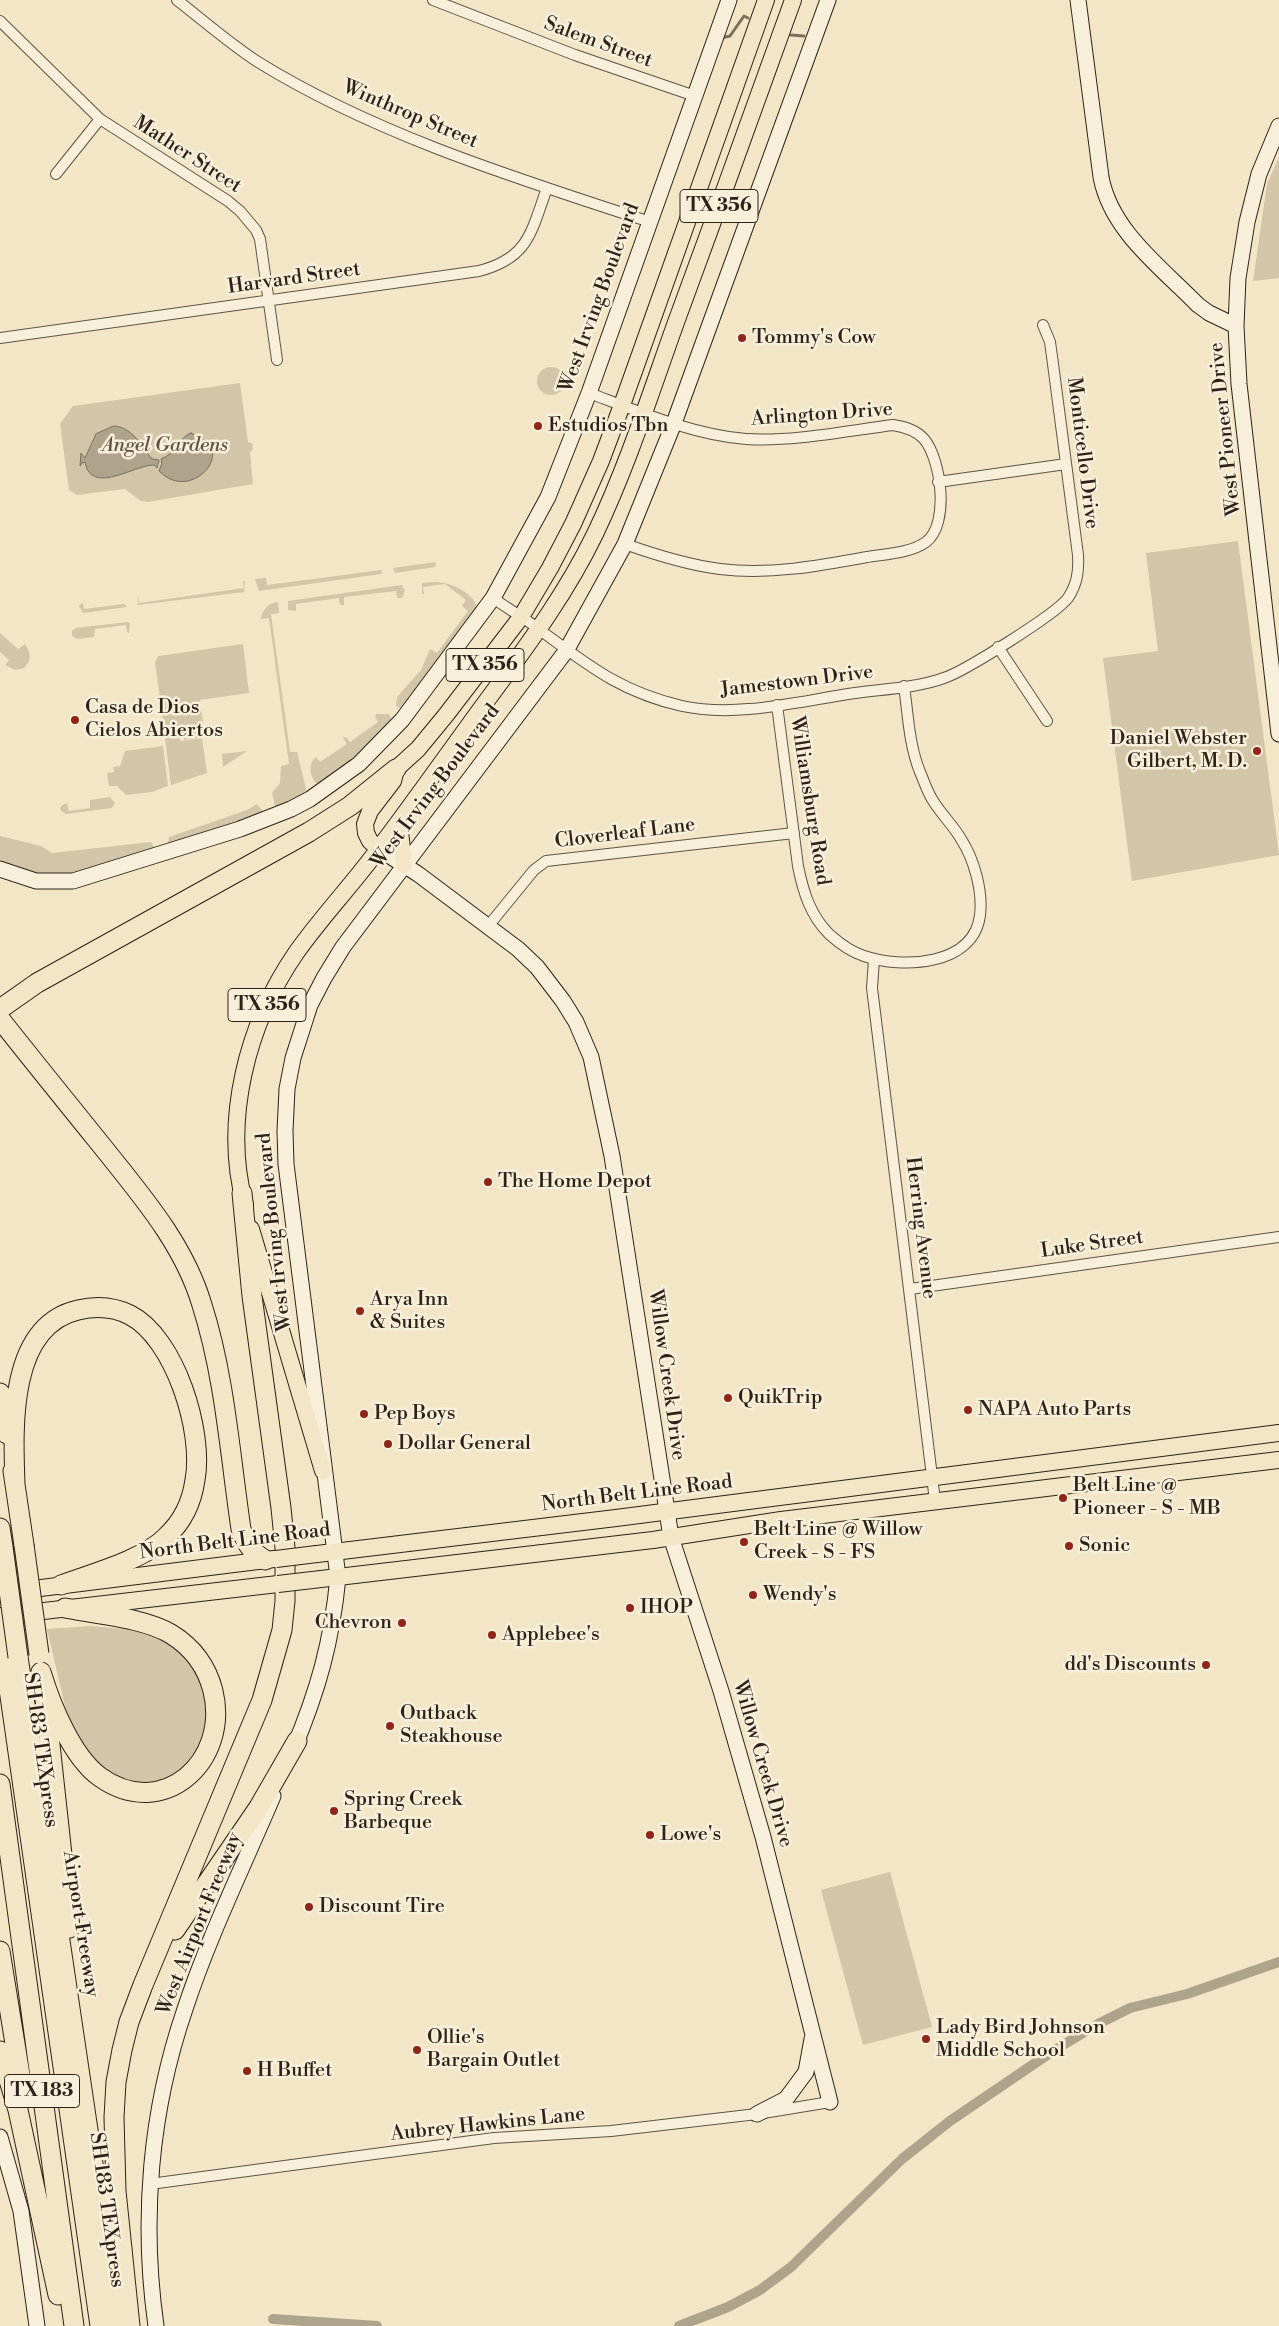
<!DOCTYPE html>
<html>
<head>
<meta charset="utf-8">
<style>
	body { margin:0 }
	canvas { display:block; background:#f3e6c6 }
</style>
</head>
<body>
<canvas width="1279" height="2326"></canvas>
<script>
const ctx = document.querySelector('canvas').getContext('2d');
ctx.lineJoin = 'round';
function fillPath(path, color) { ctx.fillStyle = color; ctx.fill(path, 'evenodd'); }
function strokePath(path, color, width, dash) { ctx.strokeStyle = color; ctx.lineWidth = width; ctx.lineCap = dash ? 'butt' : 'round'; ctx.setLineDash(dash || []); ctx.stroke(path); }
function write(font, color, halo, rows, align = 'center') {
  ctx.font = font + ' "Libre Bodoni",serif'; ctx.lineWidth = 5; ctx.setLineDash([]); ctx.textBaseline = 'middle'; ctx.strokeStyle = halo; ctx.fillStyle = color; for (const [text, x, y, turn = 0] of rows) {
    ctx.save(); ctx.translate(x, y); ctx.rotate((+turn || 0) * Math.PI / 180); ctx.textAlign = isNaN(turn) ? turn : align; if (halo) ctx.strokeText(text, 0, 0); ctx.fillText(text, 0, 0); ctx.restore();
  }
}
fillPath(new Path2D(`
	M1279 157V278L1253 281 1267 184Z
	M537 381a14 14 0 1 1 28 0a14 14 0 1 1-28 0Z
	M240 383 248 442 252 443 253 449 250 452 253 484 148 502 141 501 125 489 77 495 69 490 60 424 73 406Z
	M1238 541 1279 855 1132 881 1103 658 1158 651 1146 553Z
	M436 562 435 567 395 573 393 568Z
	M382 570 381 574 259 591 255 579 266 578 267 585Z
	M243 581H245L244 592 138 605V595L139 603 244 588Z
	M435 582C449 582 474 592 477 608L400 708 396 706 397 697 421 670 430 649 437 653 468 611 462 606 466 600 445 584 423 587 424 594H422V583Z
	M402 585 405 591 402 598H397L396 591 344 597V605H340L339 598 296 604V611L288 610V601Z
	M278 602 279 613 271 614 290 752H297L306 789 304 793 278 807 275 806 272 793 280 783 281 766 289 764 269 618 261 619C263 609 268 603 278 602Z
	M83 603 84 609 124 604 127 607 83 613 79 606Z
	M127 622 130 623 129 633 127 632 126 625 95 629 94 637 77 639 72 636V631L76 628Z
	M0 633 18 649 25 644C31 653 32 660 24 668L15 670 5 665 9 660 0 652Z
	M243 644 249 693 200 700 205 737 184 740 183 735 179 736 180 741 202 738 207 773 171 785 155 662 158 656Z
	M376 714H389L392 720C370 744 347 764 320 784L316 783C309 775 308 764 316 757L320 762 347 744 343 738 346 737 350 742 378 722 375 717Z
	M163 746 168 786 152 792 126 795 117 786H109L107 773 114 772 113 767 120 766 125 751Z
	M247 751 223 767 222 754Z
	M110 797 115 803 112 808 66 814 60 810 61 806 67 803 69 811 90 808V800Z
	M257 804 262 810 261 814 172 845 168 843 169 837 247 810Z
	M0 836 41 846 52 853 151 842 155 849 84 876 36 877 0 864Z
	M91 1626 134 1630 161 1639 189 1659 203 1680 209 1700 201 1753 177 1776 143 1786 107 1773 89 1755 76 1735 67 1715 47 1629Z
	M890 1872 932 2027 863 2045 821 1890Z`), '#d2c5a8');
const water = new Path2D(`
	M114 426C133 427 142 447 152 459L159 460 157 468 154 465C134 465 91 496 85 462L82 463 80 466 81 453 85 458 96 434Z
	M191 433C196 436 203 439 208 444 226 462 187 500 159 471L162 463 161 459C176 454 181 435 191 433Z`);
fillPath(water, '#b0a38b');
strokePath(water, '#7c6f5d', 1);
strokePath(new Path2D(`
	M791 35 804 36
	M721 38 730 36 744 16 748 18`), '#7c6f5d', 3);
strokePath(new Path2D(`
	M273 2319 377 2326
	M679 2326 728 2307 760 2290 791 2267 902 2159 950 2121 1053 2051 1098 2024 1130 2008 1187 1994 1279 1962`), '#b0a38b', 10);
const street = new Path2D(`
	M177 0C204 21 230 44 258 62 376 135 519 179 650 222
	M433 0 575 55 695 96
	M0 21 100 119 228 201 240 211 256 230 260 239 277 360
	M56 174 100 119
	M0 338 479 271C529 258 531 232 547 188
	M589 393C637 411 694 435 746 439 793 442 846 431 893 425 905 427 916 430 924 439 941 459 950 524 926 542 911 553 885 554 867 557 819 566 769 575 720 569 688 565 656 555 625 544
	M938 482 1066 464
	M493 598C508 609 525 618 540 630 589 666 621 692 682 706 738 718 799 701 855 693 884 689 916 688 944 678 965 671 1056 614 1068 598 1077 584 1079 572 1078 555L1053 364 1050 342 1043 325
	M998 647 1047 721
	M777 705 798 866C803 891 810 915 829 934 839 943 851 952 864 956 902 969 974 966 980 915 983 891 974 859 961 839 953 825 940 813 932 799 927 791 924 781 920 772 909 745 908 714 904 686
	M489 925 534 870 546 861 794 833
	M874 959 872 988 935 1501
	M910 1289 1279 1237
	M150 2184 494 2138 611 2131 757 2114 830 2102`);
const secondary = new Path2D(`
	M1078 0 1101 177C1111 231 1161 267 1198 305L1209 313 1236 326
	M1279 126 1259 174 1247 222 1238 278 1236 326 1239 384 1279 734
	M379 849 418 874 518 949 537 967 563 1001 576 1022 591 1057 612 1156 671 1537 721 1691 763 1837 830 2102
	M0 869 36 881H73L240 829 291 809 310 799 359 764 402 720 493 598 548 497 589 393 729 0
	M293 1750C318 1691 332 1641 338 1577L286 1164 285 1131 287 1089 293 1058 310 1005 324 978 343 947 566 651 625 544 674 423 828 0
	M757 2114 786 2099 806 2072 812 2039
	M0 2137 21 2211 37 2326
	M156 2326C141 2220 150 2111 185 2009 209 1936 243 1867 273 1796`);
const primary = new Path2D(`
	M402 818 400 832 404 865
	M379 849 370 841 366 833 365 824 370 811 393 781 396 769 418 749 446 715 521 617 550 568 573 524 601 461 622 405 766 0
	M245 1205C222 1121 247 1024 296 953 322 916 354 883 380 847 417 798 452 748 488 699 527 646 566 594 595 534 627 467 650 395 675 325 715 217 754 108 793 0
	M251 1229 323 1471
	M317 1554 616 1518 1279 1433
	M321 1579 653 1540 781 1520 1279 1460
	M0 1593 274 1559
	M0 1616 278 1584`);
const highway = new Path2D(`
	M0 1009 37 983 309 832 350 806 396 769
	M0 1019C34 1062 68 1104 102 1146 141 1195 184 1244 202 1305 225 1377 230 1455 241 1529 246 1544 251 1551 265 1560
	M0 1393 7 1434
	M13 1471 24 1545
	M15 1484C13 1428 8 1326 78 1310 95 1306 114 1307 130 1315 175 1338 204 1432 195 1480 192 1501 183 1521 167 1536 146 1559 91 1574 61 1585
	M0 1528 3 1547
	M0 1626 100 2326
	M18 1657 117 2326
	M41 1672C51 1705 72 1757 100 1777 163 1822 230 1761 213 1691 207 1667 192 1647 171 1634 145 1618 96 1614 65 1608
	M45 1699 70 1928
	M0 1784 74 2326
	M175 1930 259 1807 297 1741
	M0 1951 22 2087
	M0 2051 18 2110 58 2295
	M130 2326 116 2191 114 2117 116 2082 122 2050 129 2022 143 1985 262 1700 282 1630 285 1601V1548L281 1508 252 1296 242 1193`);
strokePath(street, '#5f5344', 12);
strokePath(secondary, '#2e2218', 17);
strokePath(primary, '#2e2218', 18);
strokePath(highway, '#2e2218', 21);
strokePath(street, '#f7efda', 10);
strokePath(secondary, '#f7efda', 15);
strokePath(primary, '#f3e6c6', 16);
strokePath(highway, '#f3e6c6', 19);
const primaryBridge = new Path2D(`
	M276 1559 317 1554
	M278 1584 321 1579`);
const highwayBridge = new Path2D(`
	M24 1545 39 1654
	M3 1547 18 1657`);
strokePath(primaryBridge, '#2e2218', 18, []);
strokePath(highwayBridge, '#2e2218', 21, []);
strokePath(primaryBridge, '#f3e6c6', 16);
strokePath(highwayBridge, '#f3e6c6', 19);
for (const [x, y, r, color] of [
	[742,338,5,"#8f2418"],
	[538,426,5,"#8f2418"],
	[75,720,5,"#8f2418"],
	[1257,751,5,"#8f2418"],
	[488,1182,5,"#8f2418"],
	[360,1311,5,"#8f2418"],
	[728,1398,5,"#8f2418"],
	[968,1410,5,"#8f2418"],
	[364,1414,5,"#8f2418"],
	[388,1444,5,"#8f2418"],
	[1063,1498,5,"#8f2418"],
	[744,1542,5,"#8f2418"],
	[1069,1546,5,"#8f2418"],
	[753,1595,5,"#8f2418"],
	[630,1608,5,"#8f2418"],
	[402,1623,5,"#8f2418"],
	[492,1635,5,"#8f2418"],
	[1206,1665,5,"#8f2418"],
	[390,1726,5,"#8f2418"],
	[334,1811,5,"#8f2418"],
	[650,1835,5,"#8f2418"],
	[309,1907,5,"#8f2418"],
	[926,2039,5,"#8f2418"],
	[417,2050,5,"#8f2418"],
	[247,2071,5,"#8f2418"]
]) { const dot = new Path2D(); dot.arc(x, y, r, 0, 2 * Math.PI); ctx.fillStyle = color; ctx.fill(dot); strokePath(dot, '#f7efda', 2); }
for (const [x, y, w] of [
	[719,206,78],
	[485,665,78],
	[267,1005,78],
	[42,2091,75]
]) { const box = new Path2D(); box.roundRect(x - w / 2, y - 16.5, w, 33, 4); ctx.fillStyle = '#f7efda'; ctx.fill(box); strokePath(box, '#2e2218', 1); }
write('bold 19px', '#2e2218', null, [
	["TX 356",719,206],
	["TX 356",485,665],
	["TX 356",267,1005],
	["TX 183",42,2091]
]);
write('20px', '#2e2218', '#f7efda', [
	["Salem Street",598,43,20],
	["Winthrop Street",410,115,23],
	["Mather Street",187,155,33],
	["Harvard Street",294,279,-8],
	["West Irving Boulevard",600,298,-70],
	["Arlington Drive",822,415,-4],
	["West Pioneer Drive",1226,429,-96],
	["Monticello Drive",1082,453,83],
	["Jamestown Drive",797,682,-7],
	["West Irving Boulevard",436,787,-53],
	["Williamsburg Road",809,801,81],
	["Cloverleaf Lane",625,834,-7],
	["Herring Avenue",920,1228,83],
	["West Irving Boulevard",275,1232,-96],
	["Luke Street",1092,1245,-8],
	["Willow Creek Drive",666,1375,82],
	["North Belt Line Road",637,1494,-7],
	["North Belt Line Road",235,1542,-7],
	["SH 183 TEXpress",40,1750,82],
	["Willow Creek Drive",762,1764,74],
	["Airport Freeway",80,1924,81],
	["West Airport Freeway",200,1924,-68],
	["Aubrey Hawkins Lane",488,2125,-6],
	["SH 183 TEXpress",106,2210,82]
]);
write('20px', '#2e2218', '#f7efda', [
	["Tommy's Cow",752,338],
	["Estudios Tbn",548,426],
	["Casa de Dios",85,708],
	["Cielos Abiertos",85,731],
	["Daniel Webster",1247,739,"right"],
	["Gilbert, M. D.",1247,762,"right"],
	["The Home Depot",498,1182],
	["Arya Inn",370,1300],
	["& Suites",370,1323],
	["QuikTrip",738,1398],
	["NAPA Auto Parts",978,1410],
	["Pep Boys",374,1414],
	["Dollar General",398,1444],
	["Belt Line @",1073,1486],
	["Pioneer - S - MB",1073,1509],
	["Belt Line @ Willow",754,1530],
	["Creek - S - FS",754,1553],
	["Sonic",1079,1546],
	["Wendy's",763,1595],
	["IHOP",640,1608],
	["Chevron",392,1623,"right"],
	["Applebee's",502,1635],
	["dd's Discounts",1196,1665,"right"],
	["Outback",400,1714],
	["Steakhouse",400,1737],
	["Spring Creek",344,1800],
	["Barbeque",344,1823],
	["Lowe's",660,1835],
	["Discount Tire",319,1907],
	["Lady Bird Johnson",936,2028],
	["Middle School",936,2051],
	["Ollie's",427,2038],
	["Bargain Outlet",427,2061],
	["H Buffet",257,2071]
], 'left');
write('italic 20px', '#5f5343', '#f7efda', [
	["Angel Gardens",165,446]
]);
</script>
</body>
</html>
